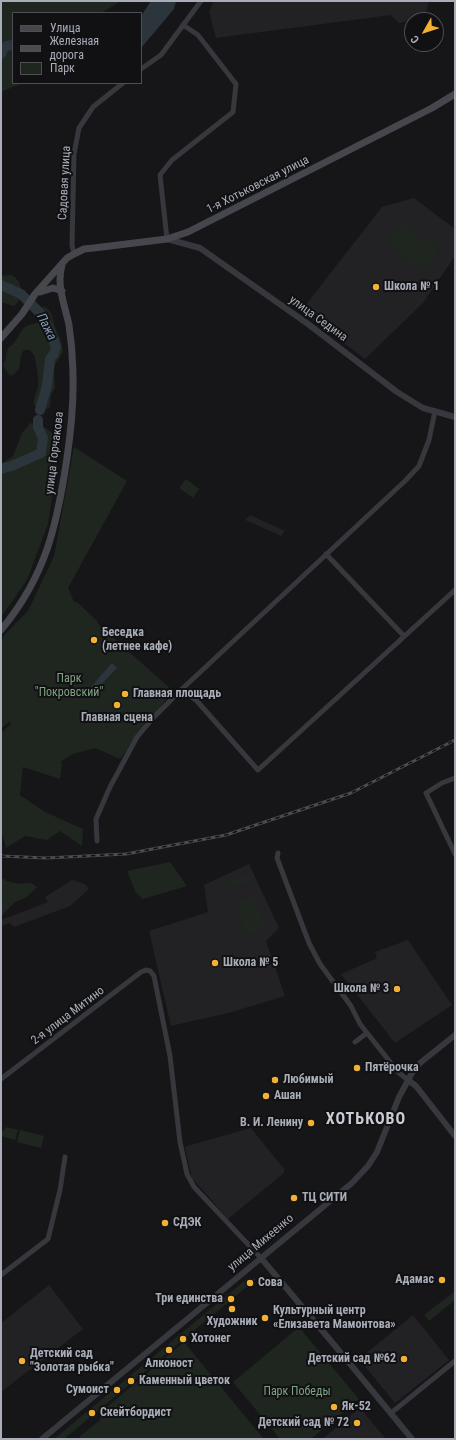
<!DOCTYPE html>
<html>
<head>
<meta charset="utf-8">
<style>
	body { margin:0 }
	#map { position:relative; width:456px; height:1440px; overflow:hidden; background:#161618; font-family:"Roboto Condensed",sans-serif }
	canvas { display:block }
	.frame { position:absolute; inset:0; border:2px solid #a8adb8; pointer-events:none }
	.legend { position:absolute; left:12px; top:12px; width:130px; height:72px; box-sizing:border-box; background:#111113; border:1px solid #4d4f55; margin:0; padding:5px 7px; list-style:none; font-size:12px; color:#a8adb8 }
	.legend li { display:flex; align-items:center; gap:8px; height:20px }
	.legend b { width:20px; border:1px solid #4d4f55 }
	.north { position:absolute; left:404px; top:12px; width:40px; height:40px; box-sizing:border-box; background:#111113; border:1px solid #4d4f55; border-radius:50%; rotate:231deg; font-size:11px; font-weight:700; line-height:16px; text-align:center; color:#a8adb8 }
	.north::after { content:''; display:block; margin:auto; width:14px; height:18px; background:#f2b134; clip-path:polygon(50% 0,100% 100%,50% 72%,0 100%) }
</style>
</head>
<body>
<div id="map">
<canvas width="456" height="1440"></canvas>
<div class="frame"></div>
<ul class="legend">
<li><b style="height:5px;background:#45474d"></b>Улица</li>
<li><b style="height:5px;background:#4a4c52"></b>Железная дорога</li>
<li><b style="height:11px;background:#1e261f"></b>Парк</li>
</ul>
<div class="north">С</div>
</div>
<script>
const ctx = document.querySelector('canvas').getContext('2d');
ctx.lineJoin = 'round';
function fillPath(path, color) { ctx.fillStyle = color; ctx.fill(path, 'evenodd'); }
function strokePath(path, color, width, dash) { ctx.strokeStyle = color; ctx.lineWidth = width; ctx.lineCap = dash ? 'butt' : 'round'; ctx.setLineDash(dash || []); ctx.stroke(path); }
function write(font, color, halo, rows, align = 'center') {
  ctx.font = font + ' "Roboto Condensed",sans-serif'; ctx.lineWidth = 4; ctx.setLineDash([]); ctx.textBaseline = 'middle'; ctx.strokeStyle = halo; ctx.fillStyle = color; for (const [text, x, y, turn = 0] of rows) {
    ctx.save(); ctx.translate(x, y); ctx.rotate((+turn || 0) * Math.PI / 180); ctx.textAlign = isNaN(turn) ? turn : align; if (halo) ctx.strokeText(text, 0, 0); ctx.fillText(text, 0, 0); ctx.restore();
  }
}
fillPath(new Path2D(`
	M214 1H429L425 18 399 23 391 15 216 38 209 11Z
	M414 198 455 229V256L423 303 365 359 301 311 382 207Z
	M250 515 285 531 281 536 245 520Z
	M249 864 279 928 266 941 285 996 228 1013 171 1026 149 931 208 912 204 885Z
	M72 880 85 884 89 889 70 906 14 927 9 923 3 926 1 920 48 902 45 897Z
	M408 940 452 1005 395 1043 341 974 377 958 375 952Z
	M251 1128 284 1169V1173L228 1219 192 1178 185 1148 187 1146Z
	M49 1285 83 1329 1 1392V1323Z
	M413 1315 449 1360 395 1403 359 1359Z
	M360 1408 386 1439H322Z`), '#222225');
fillPath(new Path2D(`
	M1 1H121L101 13H13V83H23L1 92Z
	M403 223 439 251 424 271 388 242Z
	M12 275C23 282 25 297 14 306L1 302V276Z
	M44 306 49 310 52 315 55 328 61 340 63 352 56 363 54 369 55 389 51 394 50 407 45 410 39 409 34 405C33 398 36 394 38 387 39 381 36 360 34 355 33 354 31 352 30 350H24C16 360 26 369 10 376L3 366 5 361 8 348C19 342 19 329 27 326 30 324 35 324 39 322L41 309Z
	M30 423 42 426 53 433V442L50 446 60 444 48 524 27 580 1 617V464L13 456 22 433Z
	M74 447 127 481 68 588 74 602H77L97 621 98 624 173 691 120 759 95 748 73 754 60 762 62 763 60 779 23 767 20 795 45 812 83 829 82 846 60 831 47 840 25 836 6 848 1 829V733L11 724 10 721 1 729V641L5 634 28 611 54 556Z
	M186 479 199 489 193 498 179 488Z
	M170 862 187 886 143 899 136 893 127 871Z
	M247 874 249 882 234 887 231 879Z
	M1 878C5 880 10 882 14 883 22 885 30 880 37 887L27 897 15 902 1 916Z
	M255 896 266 929 246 935 235 902Z
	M7 1127 18 1130 15 1140 1 1136V1132Z
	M20 1130 44 1136 41 1148 17 1142Z
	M248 1278 256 1279 64 1439H54Z
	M455 1291V1300L429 1321 424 1315Z
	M299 1327 359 1399 311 1439H280L233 1382Z
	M184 1342 263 1438 80 1439 79 1437 100 1420 101 1412Z`), '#1e261f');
fillPath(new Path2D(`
	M151 1H176L174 9 141 48V16Z
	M112 663 117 668 94 692 90 688Z`), '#2c353c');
strokePath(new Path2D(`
	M1 54C3 47 6 45 13 45
	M1 285 21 294 39 312 50 331 56 347 54 354 50 359 47 386 40 410
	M1 469 14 465 41 453 43 438 38 427V420`), '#2c353c', 10);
strokePath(new Path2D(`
	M141 69 161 55 201 1
	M167 239 160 175 172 160 233 112 236 84 198 35 183 25
	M74 254 72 245 74 154 79 128 93 107 123 83
	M326 554 404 636
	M181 690 196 700 258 770 455 590
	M455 778 442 783 426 793 455 854
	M97 841 96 819 110 787 137 737 154 717 181 690 406 480 419 466 429 440 435 411
	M278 853 277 858 309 943 320 964 351 1006 360 1024 398 1072 408 1080
	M355 1042 367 1033
	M1 1079 141 972 146 970 150 971 154 976 170 1056 180 1142 187 1174 194 1187 261 1258
	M1 1275 48 1239 60 1190 65 1157
	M391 1413 455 1361`), '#37383d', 5);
strokePath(new Path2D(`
	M167 239 200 248 308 324 397 392 423 408 455 417
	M408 1080 416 1086 455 1136
	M261 1258 336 1347 412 1439
	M42 1439 352 1183 368 1166 377 1152 399 1097 412 1073 420 1063 455 1035`), '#37383d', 6);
strokePath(new Path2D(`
	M40 292 53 288 62 291
	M1 338 22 314 35 294 67 258 74 254 84 249 94 248 167 239 188 232 432 108 455 94
	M1 630C46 576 57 525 67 458 72 424 75 389 72 355 72 345 70 335 69 325 65 306 56 285 62 265`), '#45474d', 7);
const rail = new Path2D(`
	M1 856 46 858 126 854 226 835 351 793 455 740`);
strokePath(rail, '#4a4c52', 3);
strokePath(rail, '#111113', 1.5, [4.5]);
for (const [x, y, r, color] of [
	[376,287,4,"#f2b134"],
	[94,640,4,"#f2b134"],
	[125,694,4,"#f2b134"],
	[117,705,4,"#f2b134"],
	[215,963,4,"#f2b134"],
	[397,989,4,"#f2b134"],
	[357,1068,4,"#f2b134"],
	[275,1080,4,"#f2b134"],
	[266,1096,4,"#f2b134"],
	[311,1123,4,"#f2b134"],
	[294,1198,4,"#f2b134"],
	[165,1223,4,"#f2b134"],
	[442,1280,4,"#f2b134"],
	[250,1283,4,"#f2b134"],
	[231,1299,4,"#f2b134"],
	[232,1309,4,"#f2b134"],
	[265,1318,4,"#f2b134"],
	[183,1339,4,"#f2b134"],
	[169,1350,4,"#f2b134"],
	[404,1359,4,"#f2b134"],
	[22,1361,4,"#f2b134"],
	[131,1381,4,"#f2b134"],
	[117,1390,4,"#f2b134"],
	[334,1407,4,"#f2b134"],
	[92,1413,4,"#f2b134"],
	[357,1423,4,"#f2b134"]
]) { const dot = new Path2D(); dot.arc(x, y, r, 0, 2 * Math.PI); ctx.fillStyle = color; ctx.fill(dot); strokePath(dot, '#111113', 1.5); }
write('12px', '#a8adb8', '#111113', [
	["Садовая улица",65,183,-87],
	["1-я Хотьковская улица",258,185,-27],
	["улица Седина",318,319,36],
	["улица Горчакова",55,453,-83],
	["2-я улица Митино",68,1016,-37],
	["улица Михеенко",261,1243,-40]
]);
write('bold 12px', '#a8adb8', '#111113', [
	["Школа № 1",384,287],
	["Беседка",102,633],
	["(летнее кафе)",102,647],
	["Главная площадь",133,694],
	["Главная сцена",117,718,"center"],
	["Школа № 5",223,963],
	["Школа № 3",389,989,"right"],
	["Пятёрочка",365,1068],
	["Любимый",283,1080],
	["Ашан",274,1096],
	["В. И. Ленину",303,1123,"right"],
	["ТЦ СИТИ",302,1198],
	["СДЭК",173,1223],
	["Адамас",434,1280,"right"],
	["Сова",258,1283],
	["Три единства",223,1299,"right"],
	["Культурный центр",273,1311],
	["«Елизавета Мамонтова»",273,1325],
	["Художник",232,1322,"center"],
	["Хотонег",191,1339],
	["Детский сад",30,1354],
	["\"Золотая рыбка\"",30,1368],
	["Детский сад №62",396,1359,"right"],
	["Алконост",169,1364,"center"],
	["Каменный цветок",139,1381],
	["Сумоист",109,1390,"right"],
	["Як-52",342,1407],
	["Скейтбордист",100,1413],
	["Детский сад № 72",349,1423,"right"]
], 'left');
write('12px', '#7fa381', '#111113', [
	["Парк",69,679],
	["\"Покровский\"",69,693],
	["Парк Победы",297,1392]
]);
write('italic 13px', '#7f9bb3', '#111113', [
	["Пажа",46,327,63]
]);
ctx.letterSpacing = '1px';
write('bold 16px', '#c9ccd4', '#111113', [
	["ХОТЬКОВО",366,1120]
]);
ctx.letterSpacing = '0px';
</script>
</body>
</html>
